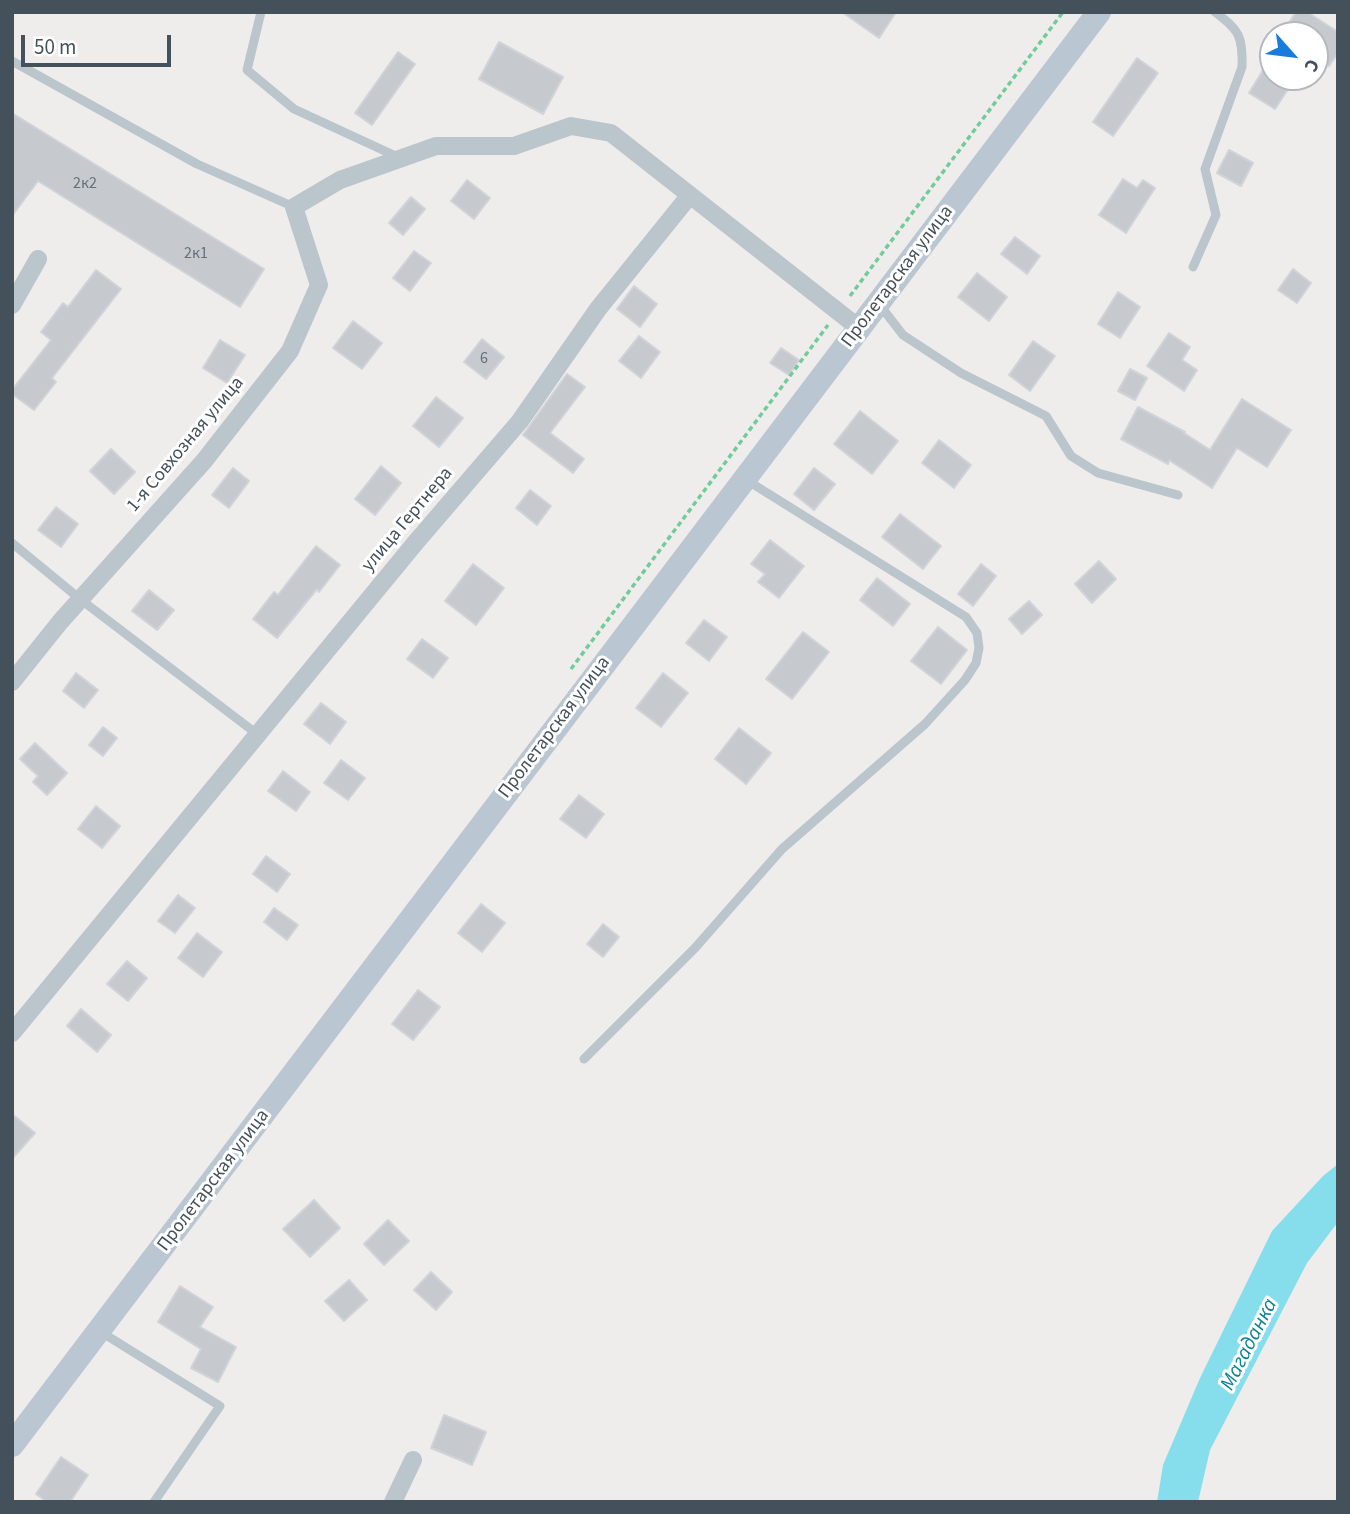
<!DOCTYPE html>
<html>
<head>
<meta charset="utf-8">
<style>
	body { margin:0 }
	#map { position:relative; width:1350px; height:1514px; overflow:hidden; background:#efecec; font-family:"Source Sans 3",sans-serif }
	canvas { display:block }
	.frame { position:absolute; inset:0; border:14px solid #45515a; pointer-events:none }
	.north { position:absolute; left:1259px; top:21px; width:70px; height:70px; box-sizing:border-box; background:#fff; border:2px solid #b5b9bd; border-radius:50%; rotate:118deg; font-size:19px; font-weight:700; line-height:28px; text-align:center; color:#45515a }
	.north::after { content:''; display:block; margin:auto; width:24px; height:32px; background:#197bdc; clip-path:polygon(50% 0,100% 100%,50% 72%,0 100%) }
	.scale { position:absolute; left:21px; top:35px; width:150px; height:32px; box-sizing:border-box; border:4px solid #45515a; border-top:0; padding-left:9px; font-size:21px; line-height:24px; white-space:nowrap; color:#45515a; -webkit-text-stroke:5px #fff; paint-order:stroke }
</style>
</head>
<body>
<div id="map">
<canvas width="1350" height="1514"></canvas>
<div class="frame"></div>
<div class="north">С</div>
<div class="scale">50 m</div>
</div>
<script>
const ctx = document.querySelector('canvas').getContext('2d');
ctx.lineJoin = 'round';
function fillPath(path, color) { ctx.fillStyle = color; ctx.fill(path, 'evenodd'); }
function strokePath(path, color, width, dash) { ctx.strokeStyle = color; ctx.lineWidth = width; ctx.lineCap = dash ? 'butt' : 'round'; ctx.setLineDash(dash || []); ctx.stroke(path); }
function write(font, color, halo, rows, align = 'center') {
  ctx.font = font + ' "Source Sans 3",sans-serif'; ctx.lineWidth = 6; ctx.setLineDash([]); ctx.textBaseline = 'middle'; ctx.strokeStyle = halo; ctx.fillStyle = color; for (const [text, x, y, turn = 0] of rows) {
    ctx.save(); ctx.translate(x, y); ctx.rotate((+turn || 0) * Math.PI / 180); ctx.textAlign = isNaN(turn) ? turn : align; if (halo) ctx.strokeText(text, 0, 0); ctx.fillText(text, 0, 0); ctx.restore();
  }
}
fillPath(new Path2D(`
	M1338 1164V1222L1307 1263 1210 1450 1198 1502H1157L1163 1465 1200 1378 1272 1231 1323 1176Z`), '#86ddeb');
const building = new Path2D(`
	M842 12H896L879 38Z
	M1296 12H1307L1338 32V53L1329 66 1315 57V35H1281Z
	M499 42 563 77 543 114 479 79Z
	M398 52 415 64 372 125 355 113Z
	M1137 58 1158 73 1113 136 1093 122Z
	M1265 67 1273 71V77H1282L1292 83 1275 109 1249 93Z
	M12 113 264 269 240 307 38 181 12 216Z
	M1229 150 1253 163 1241 186 1217 173Z
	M1123 179 1137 188 1143 180 1155 188 1126 233 1099 215Z
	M467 180 490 198 474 219 451 201Z
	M411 197 425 209 403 235 389 223Z
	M1015 237 1040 256 1027 274 1001 254Z
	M414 251 431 263 410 291 393 278Z
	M1293 269 1311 283 1297 303 1278 290Z
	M96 270 121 289 52 378 56 382 34 410 12 394V390L51 340 41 332 63 303 68 307Z
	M977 273 1007 297 989 321 958 297Z
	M634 286 657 304 640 327 617 309Z
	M1118 292 1140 307 1120 338 1098 324Z
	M353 321 382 343 362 369 333 348Z
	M1169 333 1190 347 1182 360 1197 370 1184 391 1147 366Z
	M639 336 660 352 641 378 619 361Z
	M482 339 504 357 486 379 464 362Z
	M220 340 245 355 227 383 203 368Z
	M1033 341 1055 356 1030 391 1009 375Z
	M781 348 799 360 789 375 770 363Z
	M1130 369 1147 378 1135 400 1118 391Z
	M567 374 585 387 550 433 584 459 573 473 523 435Z
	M436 397 463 418 439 447 413 426Z
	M1242 399 1291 430 1267 467 1237 448 1212 488 1169 460 1168 464 1121 439 1138 407 1185 432 1184 433 1210 450Z
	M860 411 898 441 872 474 834 444Z
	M939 440 971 465 954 488 922 463Z
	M111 449 135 472 114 494 90 471Z
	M381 466 401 483 375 515 355 499Z
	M233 468 249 481 229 508 212 495Z
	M814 468 835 484 814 510 794 494Z
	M530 490 551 506 537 525 516 508Z
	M56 507 78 524 61 547 38 530Z
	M900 514 941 546 923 569 882 537Z
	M770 540 804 566 779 598 758 582 765 574 751 564Z
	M316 546 340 565 319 592 317 589 277 638 253 619 274 592 278 595Z
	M1099 561 1116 579 1092 603 1075 584Z
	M473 564 504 588 476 625 445 601Z
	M981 564 996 576 973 606 958 594Z
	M877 578 910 604 893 626 860 600Z
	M149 590 174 610 157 630 132 611Z
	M1029 601 1042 615 1022 634 1009 619Z
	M704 620 727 637 709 661 686 643Z
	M938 627 967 650 941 684 911 661Z
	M803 632 829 652 792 699 766 679Z
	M422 639 448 658 433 678 407 659Z
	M76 673 98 690 84 708 63 691Z
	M663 673 688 693 661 727 636 708Z
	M321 703 346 722 330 744 304 724Z
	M103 727 117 738 103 756 89 745Z
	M739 728 771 753 746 784 715 759Z
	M35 743 67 773 47 795 33 782 38 776 20 759Z
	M341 760 365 778 348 800 324 783Z
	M283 771 310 792 296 811 268 791Z
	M579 795 604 814 586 838 560 819Z
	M96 806 120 826 102 848 78 829Z
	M266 856 290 874 277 892 253 874Z
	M178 895 195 908 175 933 158 921Z
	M481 904 505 923 482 952 458 933Z
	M274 908 298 925 287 940 264 922Z
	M603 924 619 937 603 957 587 944Z
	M197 933 222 952 203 977 178 958Z
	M127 961 147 978 128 1001 107 984Z
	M418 990 440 1007 413 1040 392 1024Z
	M81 1009 111 1035 97 1052 67 1026Z
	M12 1114 35 1133 12 1159Z
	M314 1200 340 1228 310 1257 283 1229Z
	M388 1220 409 1241 384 1265 364 1244Z
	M431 1272 452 1292 436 1310 414 1290Z
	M349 1280 367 1300 344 1321 325 1301Z
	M180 1286 213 1307 200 1327 236 1347 218 1382 191 1368 201 1349 158 1322Z
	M444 1415 486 1432 472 1465 431 1448Z
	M61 1457 88 1475 70 1502H47L36 1494Z`);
fillPath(building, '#c6cacf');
strokePath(building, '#d0d3d8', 2);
strokePath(new Path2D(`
	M850 296 1063 12
	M571 669 828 325`), '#72cc99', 3.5, [5, 3.5]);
strokePath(new Path2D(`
	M261 12 247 70 294 109 400 158
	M12 61 197 164 294 207
	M1193 267 1216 215 1205 169 1242 67C1243 36 1239 30 1215 12
	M879 304 903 335 961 373 1046 416 1071 456 1098 473 1178 495
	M12 543 80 599 257 734
	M584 1059 695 948 782 849 925 724 965 680 976 663 979 648 977 633 966 617 748 481
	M101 1332 220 1406 154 1502`), '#bac5cc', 9);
strokePath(new Path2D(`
	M12 305 38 259
	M12 682 60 622 204 461 290 351 319 285 294 207 340 180 436 146H514L571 126 611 133 859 328
	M12 1033 416 542 520 421 598 309 690 195
	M393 1502 413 1460`), '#bac5cc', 18);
strokePath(new Path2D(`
	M12 1445 1099 12`), '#bac6d1', 24);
write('16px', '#656f77', null, [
	["2к2",85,184],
	["2к1",196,254],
	["6",484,359]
]);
write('19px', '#45515a', '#fff', [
	["Пролетарская улица",898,277,-53],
	["1-я Совхозная улица",186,445,-50],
	["улица Гертнера",408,520,-50],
	["Пролетарская улица",555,728,-53],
	["Пролетарская улица",214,1181,-53]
]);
write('italic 21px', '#0c8296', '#fff', [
	["Магаданка",1250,1345,-63]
]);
</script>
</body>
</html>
